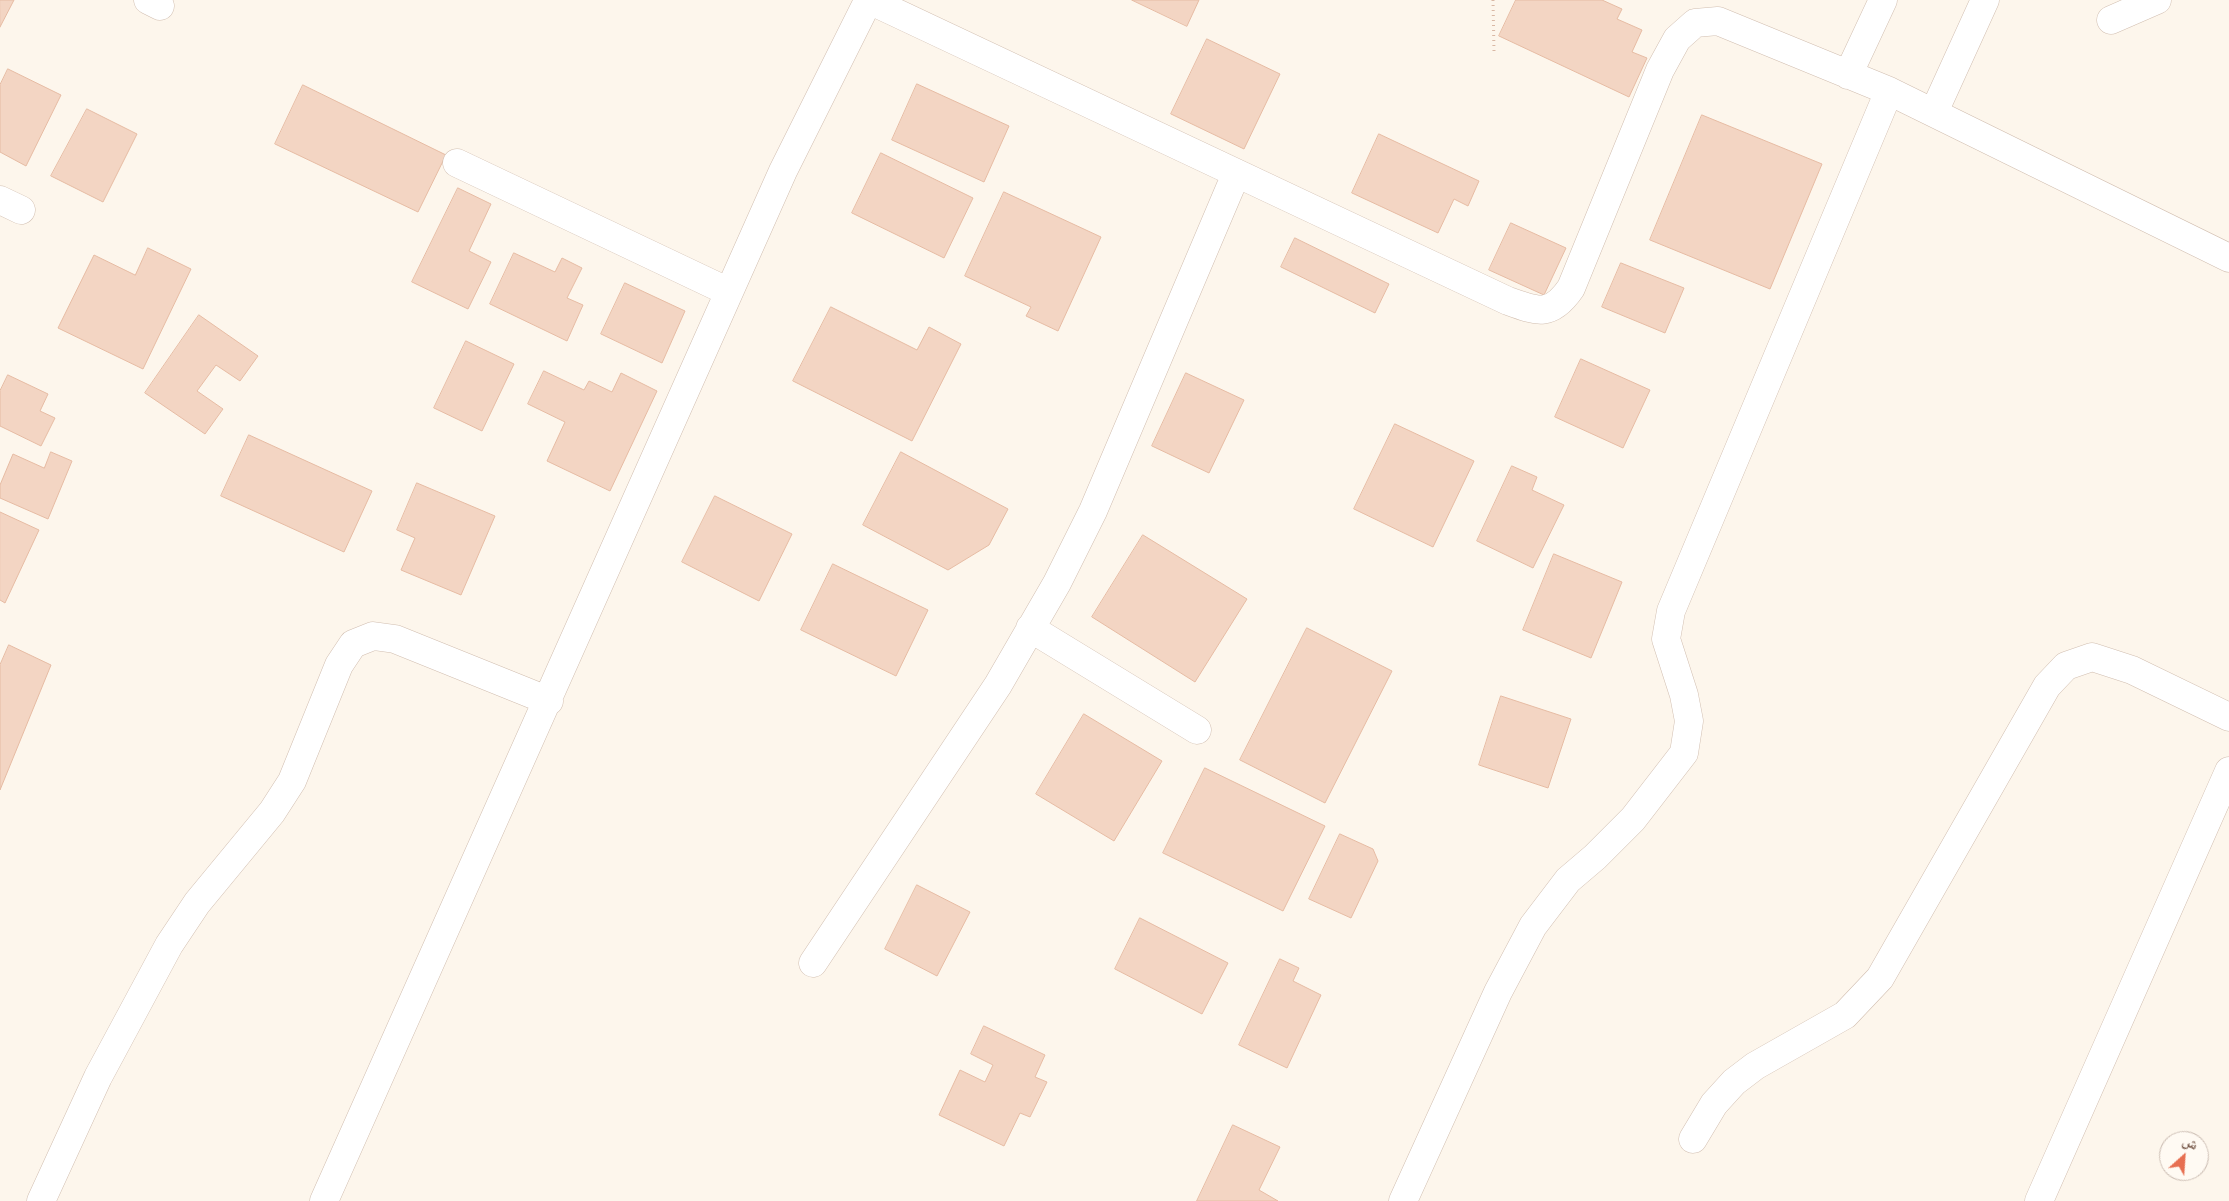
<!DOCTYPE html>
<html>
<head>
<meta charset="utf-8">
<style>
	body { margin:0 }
	#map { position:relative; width:2229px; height:1201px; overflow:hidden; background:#fdf6ec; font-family:"Fira Sans Condensed","Noto Naskh Arabic",sans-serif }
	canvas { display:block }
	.north { position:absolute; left:2159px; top:1131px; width:50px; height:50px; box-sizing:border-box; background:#fffaf3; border:1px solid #cabbb1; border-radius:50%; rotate:26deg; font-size:14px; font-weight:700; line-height:20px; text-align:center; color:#7a5c4d }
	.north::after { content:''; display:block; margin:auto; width:18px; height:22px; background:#e76f51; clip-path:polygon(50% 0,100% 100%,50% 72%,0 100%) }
</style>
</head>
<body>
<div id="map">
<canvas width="2229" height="1201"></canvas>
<div class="north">ش</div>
</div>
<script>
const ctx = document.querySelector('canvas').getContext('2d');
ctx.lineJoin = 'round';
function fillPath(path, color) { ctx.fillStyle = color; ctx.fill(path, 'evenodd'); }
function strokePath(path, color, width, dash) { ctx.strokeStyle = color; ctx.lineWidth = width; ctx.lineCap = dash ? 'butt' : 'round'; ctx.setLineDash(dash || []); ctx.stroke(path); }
const building = new Path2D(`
	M0 0H14L0 27Z
	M1132 0H1199L1187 26Z
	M1516 0H1602L1622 9 1617 19 1642 30 1632 52 1647 58 1629 97 1499 36Z
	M1207 39 1280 74 1244 149 1171 114Z
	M8 69 61 95 26 166 0 152V85Z
	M917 84 1009 126 984 182 892 140Z
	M303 85 446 155 418 212 275 144Z
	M87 109 137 134 103 202 51 176Z
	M1702 115 1822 164 1770 289 1650 240Z
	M1379 134 1479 181 1468 206 1454 199 1438 233 1352 193Z
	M881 153 973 198 944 258 852 213Z
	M458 188 491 204 469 251 491 262 468 309 412 282Z
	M1004 192 1101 237 1058 331 1026 316 1031 307 965 276Z
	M1511 223 1566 248 1544 295 1489 270Z
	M1295 238 1389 284 1375 313 1281 267Z
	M148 248 191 269 143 369 58 328 94 255 135 275Z
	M514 253 555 272 562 258 582 268 567 298 583 305 567 341 490 304Z
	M1621 263 1684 288 1665 333 1602 307Z
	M625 283 685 311 662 363 601 334Z
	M831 307 917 350 929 327 961 344 912 441 793 381Z
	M199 315 258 356 240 381 216 365 197 391 223 409 205 434 145 393Z
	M466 341 514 364 482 431 434 408Z
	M1581 359 1650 390 1623 448 1555 417Z
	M544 371 584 390 589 381 612 392 621 373 657 391 610 491 547 461 565 422 528 404Z
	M1186 373 1244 400 1209 473 1152 446Z
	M8 375 48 394 40 411 55 418 41 446 0 426V391Z
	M1395 424 1474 461 1433 547 1354 509Z
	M249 435 372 491 344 552 221 496Z
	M51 452 72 461 48 519 0 498V485L13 454 44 468Z
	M901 452 1008 509 989 545 948 570 863 525Z
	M1512 466 1537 477 1532 490 1564 505 1533 568 1477 541Z
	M417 483 495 516 461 595 401 570 415 538 397 530Z
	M715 496 792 534 759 601 682 562Z
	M0 512 39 530 5 603 0 600Z
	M1143 535 1247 599 1195 682 1092 617Z
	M1554 554 1622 582 1591 658 1523 630Z
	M833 564 928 610 896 676 801 630Z
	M1307 628 1392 671 1325 803 1240 760Z
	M9 645 51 665 0 790V665Z
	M1501 696 1571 719 1548 788 1479 765Z
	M1084 714 1162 761 1114 841 1036 794Z
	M1205 768 1325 826 1283 911 1163 853Z
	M1340 834 1373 849 1378 861 1351 918 1309 899Z
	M917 885 970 912 937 976 885 949Z
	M1140 918 1228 963 1202 1014 1115 969Z
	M1280 959 1299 968 1293 981 1321 995 1287 1068 1239 1045Z
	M984 1026 1045 1055 1035 1077 1047 1082 1030 1117 1020 1113 1004 1146 939 1115 960 1070 985 1082 993 1065 971 1054Z
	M1233 1125 1280 1147 1259 1190 1278 1201H1197Z`);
fillPath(building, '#f3d5c3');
strokePath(building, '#e6bba3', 1);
const minor = new Path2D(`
	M148 0 160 6
	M869 0 1508 301C1538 312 1551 317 1571 288L1660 70 1677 39 1695 23 1718 21 1889 91 1671 611 1666 639 1684 695 1689 721 1684 753 1633 819 1595 857 1568 880 1533 926 1498 992 1403 1201
	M2111 20 2157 0
	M1848 75 1883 0
	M1889 91 2229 258
	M1934 112 1985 0
	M457 163 729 292
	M0 200 21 210
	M1030 628 1197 730
	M813 963 998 685 1057 583 1093 511 1236 174
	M1693 1139 1714 1104 1734 1082 1755 1066 1845 1015 1880 978 2047 686 2066 666 2092 657 2132 670 2229 717
	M41 1201 98 1077 169 945 197 903 272 812 292 781 339 665 353 644 373 636 395 639 549 701
	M324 1201 783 171 868 1
	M2039 1201 2229 771`);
strokePath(minor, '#d1beb0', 29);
strokePath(new Path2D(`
	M1493 0 1494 52`), '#d9b8a5', 3, [1, 4]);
strokePath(minor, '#fff', 28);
</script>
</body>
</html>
